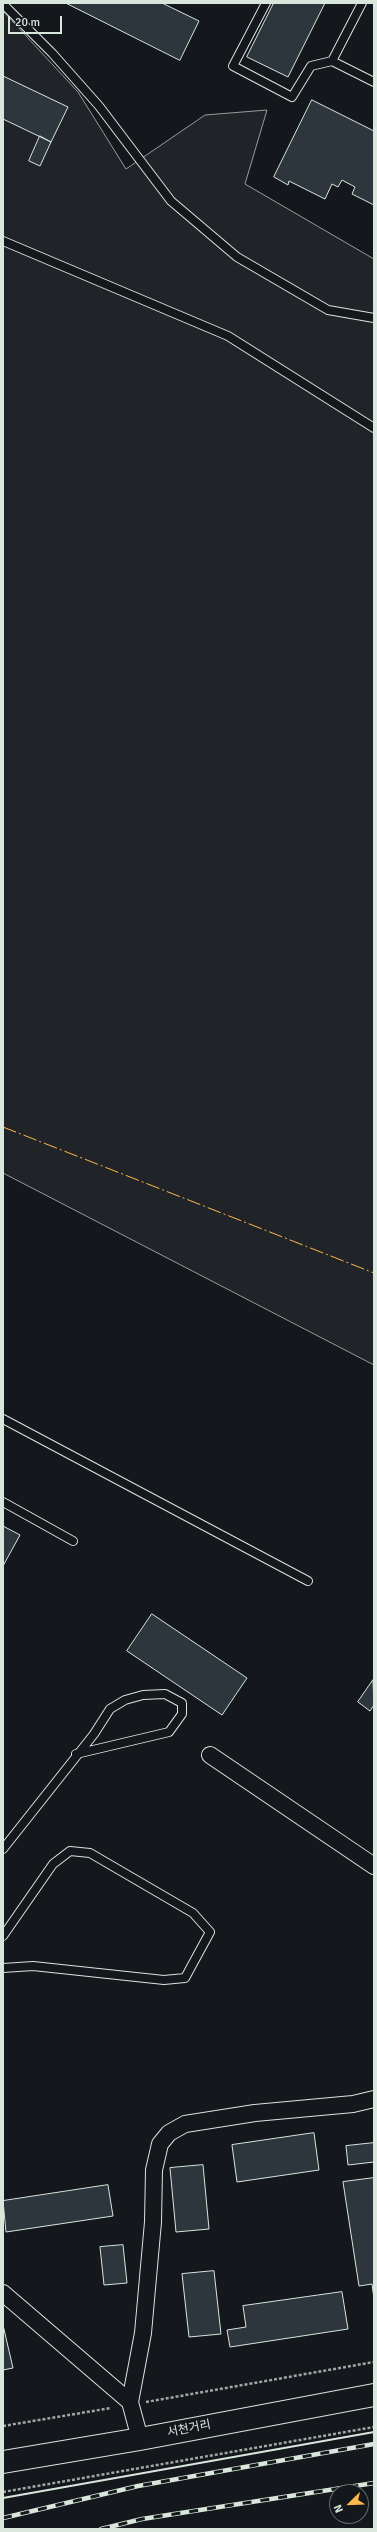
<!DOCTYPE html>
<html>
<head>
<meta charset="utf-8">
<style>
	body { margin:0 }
	#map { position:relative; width:377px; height:2532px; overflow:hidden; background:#14181c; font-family:Signika,sans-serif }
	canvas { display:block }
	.frame { position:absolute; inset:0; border:4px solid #d8e6dc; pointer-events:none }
	.north { position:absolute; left:329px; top:2484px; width:40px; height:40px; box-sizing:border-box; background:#14181c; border:1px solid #626a69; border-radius:50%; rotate:247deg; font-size:11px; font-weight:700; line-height:16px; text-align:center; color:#d8e6dc }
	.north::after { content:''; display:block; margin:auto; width:14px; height:18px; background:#ffb74d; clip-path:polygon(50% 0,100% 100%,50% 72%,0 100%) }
	.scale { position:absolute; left:8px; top:16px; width:54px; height:18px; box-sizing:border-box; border:2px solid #d8e6dc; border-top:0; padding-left:5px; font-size:12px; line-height:14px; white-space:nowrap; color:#d8e6dc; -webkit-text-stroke:3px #14181c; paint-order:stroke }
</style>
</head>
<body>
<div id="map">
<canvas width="377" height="2532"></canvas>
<div class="frame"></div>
<div class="north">N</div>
<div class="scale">20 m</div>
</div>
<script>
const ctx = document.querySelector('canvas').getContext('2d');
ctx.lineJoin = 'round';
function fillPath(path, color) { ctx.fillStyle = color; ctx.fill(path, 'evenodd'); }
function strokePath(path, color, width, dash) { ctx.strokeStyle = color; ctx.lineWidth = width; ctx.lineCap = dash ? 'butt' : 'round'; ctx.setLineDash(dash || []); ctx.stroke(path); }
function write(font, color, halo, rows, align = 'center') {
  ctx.font = font + ' Signika,"Noto Sans KR",sans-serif'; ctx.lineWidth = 3; ctx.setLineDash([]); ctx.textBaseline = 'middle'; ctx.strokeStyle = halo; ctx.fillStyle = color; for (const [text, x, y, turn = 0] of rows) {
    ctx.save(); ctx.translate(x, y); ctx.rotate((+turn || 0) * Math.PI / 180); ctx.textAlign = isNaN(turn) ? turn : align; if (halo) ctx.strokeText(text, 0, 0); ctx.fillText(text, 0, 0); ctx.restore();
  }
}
const green = new Path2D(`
	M3 11 78 92 126 169 205 115 267 110 245 184 374 259V1365L3 1173Z`);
fillPath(green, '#202428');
strokePath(green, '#939e99', 1);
const building = new Path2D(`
	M66 3H162L199 21 180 60Z
	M274 3H325L288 77 247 57Z
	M3 76 68 107 51 142 3 119Z
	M312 100 374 131V205L352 194 355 187 342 180 338 187 332 184 325 199 289 181 288 185 274 177Z
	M40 136 51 142 40 166 29 161Z
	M3 1526 20 1535 3 1566Z
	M152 1614 247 1678 222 1715 127 1651Z
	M373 1680 374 1705 370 1711 358 1702Z
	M314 2133 319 2170 237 2182 232 2145Z
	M374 2143V2162L348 2165 346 2146Z
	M203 2165 209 2229 176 2232 170 2168Z
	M374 2178V2299L372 2284 359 2286 343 2182Z
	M108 2185 113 2216 6 2232 3 2201Z
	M123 2245 127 2283 104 2285 100 2247Z
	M214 2271 221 2334 189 2337 182 2274Z
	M342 2292 348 2329 230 2347 227 2330 246 2327 243 2306Z
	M3 2325 13 2368 3 2370Z`);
fillPath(building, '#2c363c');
strokePath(building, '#d8e6dc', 1);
const service = new Path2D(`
	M266 3 233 66 292 97 311 66 332 61 374 82
	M3 4 52 53 99 106 171 201 237 257 328 310 374 318
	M332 61 362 3
	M3 241 228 336 374 428
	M3 1419 308 1581
	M3 1502 73 1541
	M3 1849 94 1734 110 1709 125 1700 143 1695 165 1694 182 1703V1714L169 1732 76 1754
	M3 1936 53 1864 70 1851 90 1853 193 1913 210 1932 185 1978 164 1980 33 1966 3 1968`);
const minor = new Path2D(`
	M210 1755 374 1866
	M3 2293 130 2402 140 2439
	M130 2402 143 2333 153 2222 154 2170 160 2144 169 2133 185 2124 255 2113 353 2104 374 2099`);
const primary = new Path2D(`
	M3 2462 140 2439 374 2395`);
strokePath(service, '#d8e6dc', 10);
strokePath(minor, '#d8e6dc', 18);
strokePath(primary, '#d8e6dc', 24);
strokePath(new Path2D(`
	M146 2402 374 2362
	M3 2426 111 2408
	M3 2492 374 2427`), '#9da8a2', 2.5, [3, 2]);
strokePath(service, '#14181c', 8);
strokePath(minor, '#14181c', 16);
strokePath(primary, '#14181c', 22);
const rail = new Path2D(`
	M3 2518 138 2486 374 2444
	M101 2529 142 2519 374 2483`);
strokePath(rail, '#d8e6dc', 4.5);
strokePath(rail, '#14181c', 3, [9]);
strokePath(new Path2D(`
	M3 2498 374 2432`), '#d8e6dc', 2);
strokePath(new Path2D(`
	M3 1127 374 1273`), '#ffb74d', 1, [14, 3, 2, 3]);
write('12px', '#d8e6dc', '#14181c', [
	["서천거리",189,2429,-11]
]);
</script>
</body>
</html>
